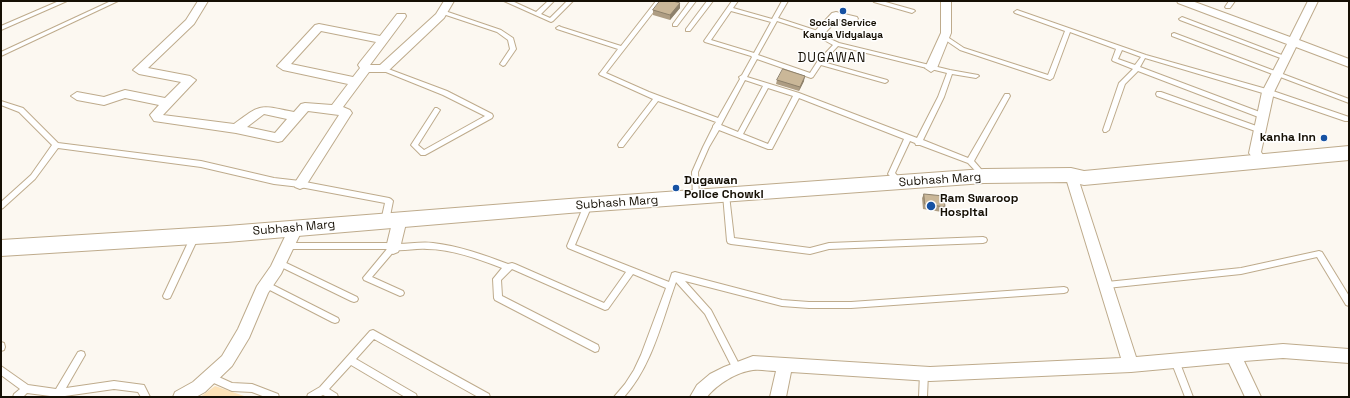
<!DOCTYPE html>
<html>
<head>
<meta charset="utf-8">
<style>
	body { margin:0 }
	#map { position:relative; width:1350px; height:398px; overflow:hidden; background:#fcf8f1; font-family:"Space Grotesk",sans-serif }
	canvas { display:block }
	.frame { position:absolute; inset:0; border:2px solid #150f04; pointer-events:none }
</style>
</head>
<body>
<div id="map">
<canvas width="1350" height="398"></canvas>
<div class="frame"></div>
</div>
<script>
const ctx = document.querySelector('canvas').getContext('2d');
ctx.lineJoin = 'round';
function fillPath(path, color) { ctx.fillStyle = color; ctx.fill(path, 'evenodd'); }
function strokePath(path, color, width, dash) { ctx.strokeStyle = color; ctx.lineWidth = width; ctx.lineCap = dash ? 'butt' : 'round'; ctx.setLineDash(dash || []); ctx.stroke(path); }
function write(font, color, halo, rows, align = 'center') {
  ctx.font = font + ' "Space Grotesk",sans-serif'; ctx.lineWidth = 3; ctx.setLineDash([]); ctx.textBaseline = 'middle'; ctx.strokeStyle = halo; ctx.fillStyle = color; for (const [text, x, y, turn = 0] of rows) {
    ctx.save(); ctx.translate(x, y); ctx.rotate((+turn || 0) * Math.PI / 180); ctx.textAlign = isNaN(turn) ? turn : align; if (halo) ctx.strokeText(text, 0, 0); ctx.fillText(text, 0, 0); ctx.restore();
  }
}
fillPath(new Path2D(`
	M215 386 247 397H200Z`), '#fce2b8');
const lane = new Path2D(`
	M59 1H67L1 30V26Z
	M111 1H118L1 56V52Z
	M504 1H512L536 12 548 1H554L541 14 550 18 567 1H573L553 21 551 22Z
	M656 1H662L606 73 649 92 718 118 740 79 739 77 742 75 752 57 751 56 705 42 704 41 732 1H738L733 8 772 19 782 1H788L778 18 821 32 828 38 839 43 950 70 978 75 979 76 976 78 952 74 944 97 923 140 968 158 1005 94H1009L1010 96 974 161 987 176 986 178H982L968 163 920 145H916L915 143 910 141 895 173 902 181 901 183H897L888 174 904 139 799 98 772 149H768L719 130 709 147 698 172 699 197 698 199H694L693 197 692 172 703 147 713 127V126L716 122 658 101 623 147H619L618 145 619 143 653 99 600 75 599 74 600 73 618 49 557 29 556 28 559 26 561 27 621 46ZM731 11 771 22 754 53 711 40ZM777 21 817 34 824 40 833 45 817 62 810 73 758 55ZM838 46 947 73 938 97 917 138 799 93 747 77 757 59 811 78 813 77 821 65 885 83 887 82 888 81 887 80 823 62ZM745 80 763 86 738 132 721 125ZM768 88 793 96 768 144 743 134Z
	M690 1H696L677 26H673V24Z
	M707 1H713L690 31H686V29Z
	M873 1H882L914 10 915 11 912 13 874 2Z
	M1229 1H1235L1230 8H1226L1225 7Z
	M442 10 501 30 513 38 516 49 505 65 503 66 500 64 510 49 508 40 497 32 440 13V11Z
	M1017 10 1146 55 1270 90 1349 117V121H1345L1266 94 1145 58 1140 67 1265 114 1266 116 1263 118H1261L1138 71 1125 84 1109 130 1106 132H1104L1103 130 1119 83 1133 69 1113 61 1112 60 1116 49 1070 32 1053 78 1050 80 960 50 941 37 944 35 946 36 964 48 1048 75 1065 31 1015 13 1014 12ZM1122 50 1141 57 1135 65 1118 59Z
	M1182 17 1287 57 1288 58 1285 60 1283 59 1180 20 1179 19Z
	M1174 33 1349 99V103L1172 36V34Z
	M383 67 447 91 492 114 493 116 492 118 425 155H421L411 145 435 108H437L440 110 418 145 424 150 485 116 443 95 381 70 380 69 381 68Z
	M1157 92H1161L1262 128 1263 130 1260 132H1258L1157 96 1156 94Z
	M1 101 23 108 58 143 201 161 274 178 300 181 389 198 391 199 393 201 389 221 388 223H382L381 221 385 203 300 187 274 184 201 167 58 148 35 179 3 208 1 209V202L31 175 52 145 19 112 1 105Z
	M726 192 728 193 729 195 734 238 810 248 829 243 983 237 986 238 987 240 986 242 983 243 829 249 810 254 731 244 728 243 727 241 723 195 724 193Z
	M588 202 590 203 592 205 575 245 669 282 672 273 675 272 782 300 809 302H851L1064 287 1067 288 1068 290 1067 292 1064 293 851 308H809L782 306 685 281 711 310 741 368 740 371 737 372 734 371 705 314 676 282C662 321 652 366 624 397H614L625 384 634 370 641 355 666 288 633 274 608 309 605 310 512 269 501 280 502 296 598 345 599 348 598 351 595 352 495 300 494 298 493 279 502 268C478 259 452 249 427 249 416 248 406 251 395 250L372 277 403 291 404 293 403 295 400 296 364 280 363 278 387 249H288L285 248 284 246 285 244 288 243H386C402 246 417 241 433 243 459 246 484 255 508 264L512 263 515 264 604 303 626 272 568 248 567 246 584 205 586 203Z
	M195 233 198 234 199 236 171 296 170 298 167 299 164 298 163 296 191 236 192 234Z
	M1319 251 1322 252 1349 296V306L1346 305 1317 257 1241 274 1107 288 1104 287 1103 285 1104 283 1107 282 1241 268Z
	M280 260 357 297 358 299 357 301 354 302 351 301 277 265 276 263 277 261Z
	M265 281 338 318 339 320 338 322 335 323 332 322 262 286 261 284 262 282Z
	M373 330 489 394 490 397H478L374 339 356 359 416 394 417 397H405L351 365 329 389 337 394 338 397H327L323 395 319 397H307L308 394 320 387 370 331Z
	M1 342 4 343 5 347 4 350 1 351Z
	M81 351 84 352 85 355 66 388 114 381 144 385 150 397H141L138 392 114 389 58 397 27 393 23 397H13L14 394 20 389 1 375V366L28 385 56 389 78 352Z
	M1175 357 1178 358 1193 397H1185L1171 361 1172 358Z
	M924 369 927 370 928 373 927 397H919L920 373 921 370Z
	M210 373 232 383 252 384 278 394 279 397H265L252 392 232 391 207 380 206 377 207 374Z`);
const street = new Path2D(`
	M198 1H208L194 24 148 68 190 76 196 80 163 115 234 124C262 103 259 105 294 112L301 104 305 103 332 105 348 84 283 70 277 66 315 25 319 24 380 36 397 14H405L406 16 405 18 370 65H380L436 14 444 1H454L444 18 387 72H369L343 107 350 110 352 113 350 116 305 187 300 189 295 187 294 184 339 115 308 111 282 141 278 142 236 133 154 121 150 115 159 105 125 98 104 105 77 100 71 96 77 92 104 97 125 90 165 98 181 82 139 74 133 70 186 20ZM321 31 376 42 360 62 358 65 360 68 353 77 291 64ZM264 114 287 119 275 133 247 127Z
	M941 1H951V33L937 68 931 72 925 68 941 33Z
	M1177 1H1192L1290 37 1308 1H1318L1299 40 1349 59V67L1296 47 1274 92 1261 152 1267 161 1265 164H1257L1249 153 1262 92 1287 44 1178 3Z
	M836 12 857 17 858 19 853 22 838 19 823 35H815L814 33 815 31 832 13Z
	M1071 170 1075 172 1077 175 1136 357 1283 344 1349 349V363L1283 358 1244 361 1261 397H1245L1229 363 1131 372 930 381 791 372 786 397H770L776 371C769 371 761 369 753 370 737 372 717 384 707 397H690L697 385 710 374 724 367 753 356 930 367 1121 358 1065 175 1067 172Z
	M400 214 405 215 407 219 400 248 398 252 393 254 388 252 386 248 393 219 395 215Z
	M296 223 301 224 303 228 281 274 268 293 249 338 232 366 205 392 196 397H173L175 392 193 382 222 356 238 329 257 286 271 266 291 224Z`);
const secondary = new Path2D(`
	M1349 146V160L1084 185 1071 182 984 183 569 213 227 242 1 256V240L227 226 569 199 984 169 1071 168 1084 171Z`);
strokePath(lane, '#beab8c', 2);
strokePath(street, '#beab8c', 2);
strokePath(secondary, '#beab8c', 2);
fillPath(lane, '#fff');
fillPath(street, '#fff');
fillPath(secondary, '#fff');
fillPath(new Path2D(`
	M680 3V8L670 20 653 15V10Z
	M777 80 804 81 799 91 776 84Z
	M924 194 945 207 942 212 923 209 922 198Z`), '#ae9d83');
fillPath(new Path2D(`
	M680 3V8L670 20V15Z
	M805 76 804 81 799 91 800 87Z`), '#8d806a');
const building = new Path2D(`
	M660 1H673L680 3 670 15 653 10Z
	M783 69 805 76 800 87 777 80Z
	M924 194 944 196 945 207 925 204Z`);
fillPath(building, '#cab798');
strokePath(building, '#8d806a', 1);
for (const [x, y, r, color] of [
	[843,11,4,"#1752a3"],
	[1324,138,4,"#1752a3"],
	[676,188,4,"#1752a3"],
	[931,206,5,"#1752a3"]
]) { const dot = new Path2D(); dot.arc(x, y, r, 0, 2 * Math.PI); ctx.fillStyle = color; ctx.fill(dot); strokePath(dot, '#fff', 1.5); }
write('bold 10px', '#150f04', '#fff', [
	["Social Service",843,23],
	["Kanya Vidyalaya",843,35]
]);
write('bold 12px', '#150f04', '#fff', [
	["kanha inn",1316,138,"right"],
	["Dugawan",684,181],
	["Police Chowki",684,195],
	["Ram Swaroop",940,199],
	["Hospital",940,213]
], 'left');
write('12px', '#150f04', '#fff', [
	["Subhash Marg",940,180,-4],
	["Subhash Marg",617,203,-4],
	["Subhash Marg",294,228,-5]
]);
ctx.letterSpacing = '1px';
write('13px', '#150f04', '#fff', [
	["DUGAWAN",832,58]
]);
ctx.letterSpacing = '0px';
</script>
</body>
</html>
